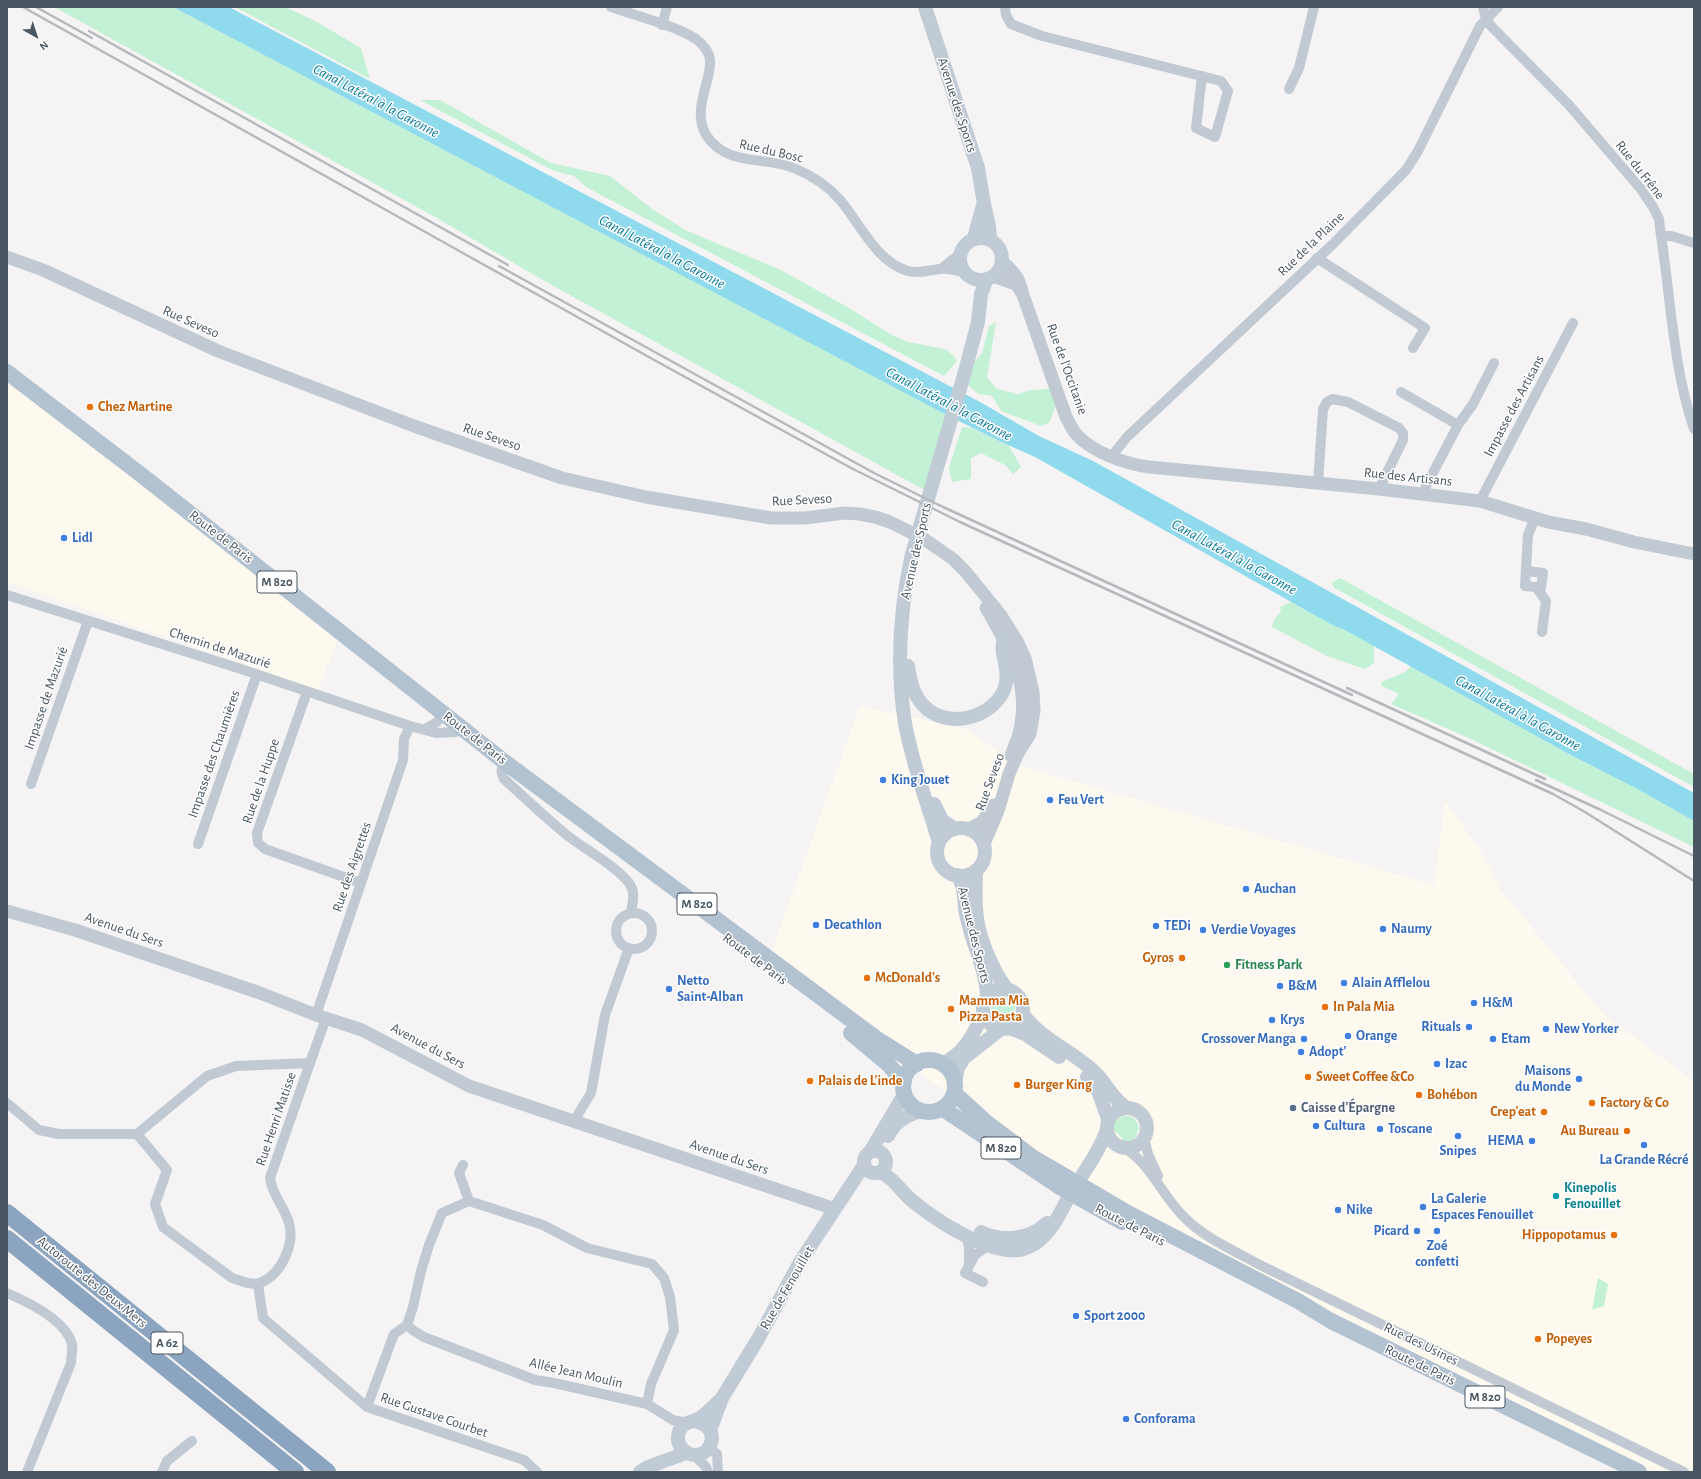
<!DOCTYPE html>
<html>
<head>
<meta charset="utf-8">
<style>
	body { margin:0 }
	#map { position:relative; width:1701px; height:1479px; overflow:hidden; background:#f5f3f3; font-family:"Alegreya Sans",sans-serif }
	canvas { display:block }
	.frame { position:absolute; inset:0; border:8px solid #4a5661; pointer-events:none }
	.north { position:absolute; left:16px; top:16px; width:40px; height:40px; -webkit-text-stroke:3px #fff; paint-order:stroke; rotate:141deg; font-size:11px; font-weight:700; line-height:16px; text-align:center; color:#4a5661 }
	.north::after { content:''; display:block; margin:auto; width:14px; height:18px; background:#4a5661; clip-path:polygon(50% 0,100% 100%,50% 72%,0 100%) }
</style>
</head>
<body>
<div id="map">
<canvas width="1701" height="1479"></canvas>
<div class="frame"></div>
<div class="north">N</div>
</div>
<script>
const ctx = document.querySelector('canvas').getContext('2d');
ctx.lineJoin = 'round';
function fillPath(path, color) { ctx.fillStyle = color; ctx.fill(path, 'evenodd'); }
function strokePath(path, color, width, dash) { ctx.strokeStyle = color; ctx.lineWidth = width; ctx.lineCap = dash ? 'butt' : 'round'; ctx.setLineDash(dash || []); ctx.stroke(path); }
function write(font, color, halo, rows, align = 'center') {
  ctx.font = font + ' "Alegreya Sans",sans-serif'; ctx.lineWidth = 3; ctx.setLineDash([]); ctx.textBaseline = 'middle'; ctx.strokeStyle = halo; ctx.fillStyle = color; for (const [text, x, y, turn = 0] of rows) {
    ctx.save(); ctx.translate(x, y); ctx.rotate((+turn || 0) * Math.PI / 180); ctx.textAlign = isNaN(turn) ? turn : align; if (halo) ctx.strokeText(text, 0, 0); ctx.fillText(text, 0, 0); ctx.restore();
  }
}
fillPath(new Path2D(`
	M7 379 221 545 337 641 318 690 7 582Z
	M860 706 966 729 1017 765 1434 885 1445 802 1478 846 1501 890 1604 1015 1694 1081V1472H1639L1032 1157 769 958Z`), '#fdf9ef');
fillPath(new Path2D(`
	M54 7H173L951 417 930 493 692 362 548 283 435 217Z
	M235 7H285L317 22 361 48 370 79Z
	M420 100H440L551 163 610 176 652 209 687 231 779 269 849 308 892 335 908 342 945 349 952 354 957 361 944 376 586 187 574 176 554 171Z
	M996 322 987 377 997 389 1018 394 1031 390 1050 389 1056 404 1050 422 1041 426 1001 411 992 396 979 394 967 385 972 365 982 353 989 326Z
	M962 427 972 428 1009 446 1021 467 1013 474 1005 465 981 453 971 458V479L952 482 949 468Z
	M1340 578 1694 774V787L1333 587 1332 582Z
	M1291 602 1336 627 1343 629 1374 645V663L1365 669 1327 656 1272 627 1274 620 1281 611 1280 607Z
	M1411 666 1567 753 1639 790 1694 821V847L1471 739 1391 704 1399 694 1382 686 1381 682 1405 672Z
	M999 997C1012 995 1019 1006 1013 1017L1008 1021 1000 1022 994 1013H990L992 1003Z
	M1123 1116C1132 1115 1137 1119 1139 1128L1136 1137 1131 1141H1123C1122 1137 1117 1132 1113 1131L1115 1121Z
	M1598 1278 1608 1284 1604 1306 1592 1310Z`), '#c3f1d5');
fillPath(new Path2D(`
	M173 7H229L980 402 1039 436 1093 461 1694 793V821L1639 790 1567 753 1343 629 1336 627 1316 616 1035 457 999 441 939 411Z`), '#90daee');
strokePath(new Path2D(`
	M611 7C637 16 674 25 696 39 703 44 710 53 710 61 711 72 705 86 703 97 700 109 699 123 706 135 728 168 765 155 796 169 813 176 828 186 840 200 860 223 875 261 908 271 919 274 929 270 940 269 948 268 957 271 964 272
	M1005 7 1006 15 1011 24 1042 36 1221 81 1228 91 1215 137 1196 128 1202 76
	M1483 7 1486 19 1491 26 1569 105 1640 188 1653 207 1659 219 1661 236C1671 300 1673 367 1694 429
	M662 25 667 7
	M1289 89 1299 68 1314 7
	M1661 236H1671L1694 243
	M1317 258 1425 328 1413 348
	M941 269 961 253
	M1401 392 1458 425
	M1114 458 1115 452 1127 437 1333 244 1406 170 1418 151 1480 26 1498 7
	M1318 484 1323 409 1327 402 1332 399 1348 402 1399 428 1403 433V440L1379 489
	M1423 494 1426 486 1458 425 1473 404 1494 363
	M1480 501 1573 323
	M1535 518 1528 535 1525 586 1536 587 1546 601 1542 632
	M1527 571 1543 573 1541 588 1536 587
	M7 595 241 669 410 726 436 733 456 732 460 727
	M307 692 257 833 258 843 265 849 361 883
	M425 729 437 722 444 713
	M506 763C501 769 500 771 504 779 525 798 546 818 568 836 583 848 625 871 632 888 635 896 632 905 631 912
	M31 784 88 621
	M198 844 257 674
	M616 931a18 18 0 1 1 36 0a18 18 0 1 1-36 0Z
	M316 1015 403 760 404 739 410 726
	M7 1103 39 1130 59 1134H137L207 1076 236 1066 310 1063 326 1018
	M574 1121 591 1093 605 1015 629 948
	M137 1134 167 1170 155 1204 163 1227 232 1278C239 1280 251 1286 259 1283 281 1276 295 1244 289 1223 284 1206 272 1195 270 1178L310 1063
	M1144 1138 1148 1154 1158 1176
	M1126 1149C1150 1164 1161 1193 1181 1214 1202 1237 1233 1250 1260 1265L1684 1472
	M463 1165 459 1173 469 1201
	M966 1235 969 1247V1263
	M983 1282 965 1273 975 1255 989 1245
	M258 1284 263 1318 367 1407 524 1460 537 1472
	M7 1293C28 1302 66 1320 72 1344 73 1350 71 1357 71 1363L27 1472
	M407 1325 414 1331 424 1337 535 1380 554 1383 647 1404 673 1420 687 1423
	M367 1407 394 1334 407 1325 413 1307 421 1271 429 1245 442 1213 469 1201 543 1225 587 1248 652 1264 664 1278 670 1297 674 1330 651 1384 647 1404
	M709 1448 717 1454 718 1472
	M694 1455 706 1467 708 1472
	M162 1472 167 1461 192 1441`), '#c1cad2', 10);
strokePath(new Path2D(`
	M7 257 43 270 218 351 414 426 562 478 646 497 771 518H805L845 513 859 514 875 517 890 522 924 539 953 559 965 571 1000 614 1017 641 1025 658 1033 692 1034 711 1030 734 1018 753 1009 774 998 811 984 844
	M1002 261C1015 273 1019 278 1023 295L1066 417C1069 422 1072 429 1076 434 1092 452 1125 464 1149 467L1379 489 1480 501 1548 522 1586 529 1634 542 1694 554
	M993 276 1016 284 1022 293
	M986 608C1007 644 1029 680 1021 724 1020 735 1014 746 1011 756
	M969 829 982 822 993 805
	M7 911 75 930 260 993 316 1015 362 1030 469 1086 835 1209`), '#c1cad2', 13);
strokePath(new Path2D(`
	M925 7 978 168 984 204 989 226 990 239
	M960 259a21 21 0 1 1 42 0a21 21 0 1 1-42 0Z
	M974 238 983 205
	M908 666C910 681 913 694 923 705 946 730 991 719 1004 690 1012 669 998 653 1004 639
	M934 804 942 820 955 829
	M937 852a24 24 0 1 1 48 0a24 24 0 1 1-48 0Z
	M939 843C928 804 912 764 905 723 896 667 900 609 912 554L964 375 978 322 981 294 987 279
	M976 870C976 883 975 895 976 908 977 933 991 969 1007 989
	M957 875C964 885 964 896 965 908 969 938 986 966 987 996
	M983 1009a20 20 0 1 1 40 0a20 20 0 1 1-40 0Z
	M1023 1014C1043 1042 1079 1053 1101 1079 1110 1090 1114 1100 1127 1108
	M1009 1028 1025 1034 1059 1057
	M942 1064C964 1054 974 1034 983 1013
	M1087 1077 1098 1091 1108 1119
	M955 1082 958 1068 964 1058 1001 1029
	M1107 1128a20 20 0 1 1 40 0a20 20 0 1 1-40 0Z
	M888 1136C895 1121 907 1115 922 1111
	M864 1162a11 11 0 1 1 22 0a11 11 0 1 1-22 0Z
	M870 1152 905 1093
	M880 1172C894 1179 897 1186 907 1196 914 1203 923 1209 931 1215 951 1229 1001 1259 1026 1248 1035 1245 1044 1237 1050 1229 1059 1218 1065 1202 1073 1190 1084 1171 1099 1153 1106 1132
	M981 1232C1002 1242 1029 1240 1047 1223
	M695 1421C707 1424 716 1433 710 1445 701 1465 672 1452 679 1432 682 1421 692 1423 700 1418 707 1413 713 1407 719 1401
	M709 1428 712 1425 722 1398 758 1339 800 1262 864 1165
	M640 1472 648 1467 686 1453`), '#c1cbd6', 14);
strokePath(new Path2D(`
	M7 372 144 477 506 763 877 1039 917 1064
	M851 1033 887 1063 904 1082
	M903 1086a26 26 0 1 1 52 0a26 26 0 1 1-52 0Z
	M954 1093 987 1123 1032 1157 1126 1212 1298 1301 1331 1321 1639 1472
	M942 1108 1060 1187 1122 1222`), '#b3c2d1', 16);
strokePath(new Path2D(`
	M7 1213 327 1472
	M7 1239 295 1472`), '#8ba5c1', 18);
strokePath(new Path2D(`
	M23 7 656 361 851 468 960 522 1553 794 1585 812 1694 881
	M36 7 92 38
	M89 31 508 265
	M499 266 874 473 943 507 1352 695
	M1347 688 1545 779
	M1536 780 1601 810 1694 856`), '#b5b8bd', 2.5);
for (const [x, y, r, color] of [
	[90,407,4,"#e8710a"],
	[64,538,4,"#3f7fe0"],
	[883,780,4,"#3f7fe0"],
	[1050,800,4,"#3f7fe0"],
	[1246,889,4,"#3f7fe0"],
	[816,925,4,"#3f7fe0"],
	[1156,926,4,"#3f7fe0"],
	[1383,929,4,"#3f7fe0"],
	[1203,930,4,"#3f7fe0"],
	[1182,958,4,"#e8710a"],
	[1227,965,4,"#2e9e5b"],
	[867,978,4,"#e8710a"],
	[1344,983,4,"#3f7fe0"],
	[1280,986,4,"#3f7fe0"],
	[669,989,4,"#3f7fe0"],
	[1474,1003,4,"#3f7fe0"],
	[1325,1007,4,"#e8710a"],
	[951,1009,4,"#e8710a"],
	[1272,1020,4,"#3f7fe0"],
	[1469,1027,4,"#3f7fe0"],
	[1546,1029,4,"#3f7fe0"],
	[1348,1036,4,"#3f7fe0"],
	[1304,1039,4,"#3f7fe0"],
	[1493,1039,4,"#3f7fe0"],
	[1301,1052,4,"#3f7fe0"],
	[1437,1064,4,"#3f7fe0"],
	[1308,1077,4,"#e8710a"],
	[1579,1079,4,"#3f7fe0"],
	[810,1081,4,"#e8710a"],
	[1017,1085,4,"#e8710a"],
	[1419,1095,4,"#e8710a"],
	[1592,1103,4,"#e8710a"],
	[1293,1108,4,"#5c6f8a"],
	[1544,1112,4,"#e8710a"],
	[1316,1126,4,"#3f7fe0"],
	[1380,1129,4,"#3f7fe0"],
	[1627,1131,4,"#e8710a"],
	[1458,1136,4,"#3f7fe0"],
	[1532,1141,4,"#3f7fe0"],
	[1644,1145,4,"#3f7fe0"],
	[1556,1196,4,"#0f9aa8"],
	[1423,1207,4,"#3f7fe0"],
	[1338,1210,4,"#3f7fe0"],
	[1417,1231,4,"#3f7fe0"],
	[1437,1231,4,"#3f7fe0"],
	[1614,1235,4,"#e8710a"],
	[1076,1316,4,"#3f7fe0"],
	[1538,1339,4,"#e8710a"],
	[1126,1419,4,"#3f7fe0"]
]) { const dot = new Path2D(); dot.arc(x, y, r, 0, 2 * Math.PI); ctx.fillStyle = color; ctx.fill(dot); strokePath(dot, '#fff', 1.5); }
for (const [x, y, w] of [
	[277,582,40],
	[697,904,40],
	[1001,1148,40],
	[167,1343,32],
	[1485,1397,40]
]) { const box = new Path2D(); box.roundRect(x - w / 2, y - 11, w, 22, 3); ctx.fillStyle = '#fff'; ctx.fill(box); strokePath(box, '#4a5661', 1); }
write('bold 13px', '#4a5661', null, [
	["M 820",277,582],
	["M 820",697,904],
	["M 820",1001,1148],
	["A 62",167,1343],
	["M 820",1485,1397]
]);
write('14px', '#4a5661', '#fff', [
	["Avenue des Sports",957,105,72],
	["Rue du Bosc",771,151,13],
	["Rue du Frêne",1640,170,52],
	["Rue de la Plaine",1311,244,-44],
	["Rue Seveso",191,322,24],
	["Rue de l'Occitanie",1067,369,70],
	["Impasse des Artisans",1514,406,-62],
	["Rue Seveso",492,437,19],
	["Rue des Artisans",1408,477,6],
	["Rue Seveso",802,500,-3],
	["Route de Paris",221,537,38],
	["Avenue des Sports",916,551,-77],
	["Chemin de Mazurié",220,648,18],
	["Impasse de Mazurié",46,698,-71],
	["Route de Paris",475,738,38],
	["Impasse des Chaumières",214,754,-71],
	["Rue de la Huppe",261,781,-71],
	["Rue Seveso",990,782,-70],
	["Rue des Aigrettes",352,867,-71],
	["Avenue du Sers",124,930,19],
	["Avenue des Sports",974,935,76],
	["Route de Paris",755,959,37],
	["Avenue du Sers",428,1046,28],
	["Rue Henri Matisse",276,1119,-71],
	["Avenue du Sers",729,1157,19],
	["Route de Paris",1130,1225,27],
	["Autoroute des Deux Mers",92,1282,39],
	["Rue de Fenouillet",787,1288,-60],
	["Rue des Usines",1421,1344,26],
	["Route de Paris",1420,1365,26],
	["Allée Jean Moulin",576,1373,13],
	["Rue Gustave Courbet",434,1415,19]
]);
write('bold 14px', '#c56008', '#fff', [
	["Chez Martine",98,407],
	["Gyros",1174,958,"right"],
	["McDonald's",875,978],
	["Mamma Mia",959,1001],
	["Pizza Pasta",959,1017],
	["In Pala Mia",1333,1007],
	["Sweet Coffee &Co",1316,1077],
	["Palais de L'inde",818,1081],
	["Burger King",1025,1085],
	["Bohébon",1427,1095],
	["Factory & Co",1600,1103],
	["Crep'eat",1536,1112,"right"],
	["Au Bureau",1619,1131,"right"],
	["Hippopotamus",1606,1235,"right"],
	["Popeyes",1546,1339]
], 'left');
write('bold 14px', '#366cbe', '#fff', [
	["Lidl",72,538],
	["King Jouet",891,780],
	["Feu Vert",1058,800],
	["Auchan",1254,889],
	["Decathlon",824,925],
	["TEDi",1164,926],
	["Naumy",1391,929],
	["Verdie Voyages",1211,930],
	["Netto",677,981],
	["Saint-Alban",677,997],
	["Alain Afflelou",1352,983],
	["B&M",1288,986],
	["H&M",1482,1003],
	["Krys",1280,1020],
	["Rituals",1461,1027,"right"],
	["New Yorker",1554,1029],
	["Orange",1356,1036],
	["Crossover Manga",1296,1039,"right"],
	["Etam",1501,1039],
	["Adopt'",1309,1052],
	["Izac",1445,1064],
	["Maisons",1571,1071,"right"],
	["du Monde",1571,1087,"right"],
	["Cultura",1324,1126],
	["Toscane",1388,1129],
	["HEMA",1524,1141,"right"],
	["Snipes",1458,1151,"center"],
	["La Grande Récré",1644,1160,"center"],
	["La Galerie",1431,1199],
	["Espaces Fenouillet",1431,1215],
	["Nike",1346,1210],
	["Picard",1409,1231,"right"],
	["Zoé",1437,1246,"center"],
	["confetti",1437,1262,"center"],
	["Sport 2000",1084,1316],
	["Conforama",1134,1419]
], 'left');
write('bold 14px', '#27864d', '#fff', [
	["Fitness Park",1235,965]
], 'left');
write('bold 14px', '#4e5e75', '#fff', [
	["Caisse d'Épargne",1301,1108]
], 'left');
write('bold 14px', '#0d838f', '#fff', [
	["Kinepolis",1564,1188],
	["Fenouillet",1564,1204]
], 'left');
write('italic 15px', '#0c7c9b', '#fff', [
	["Canal Latéral à la Garonne",376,101,28],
	["Canal Latéral à la Garonne",662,252,28],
	["Canal Latéral à la Garonne",949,404,28],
	["Canal Latéral à la Garonne",1234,557,29],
	["Canal Latéral à la Garonne",1518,713,29]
]);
</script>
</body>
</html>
